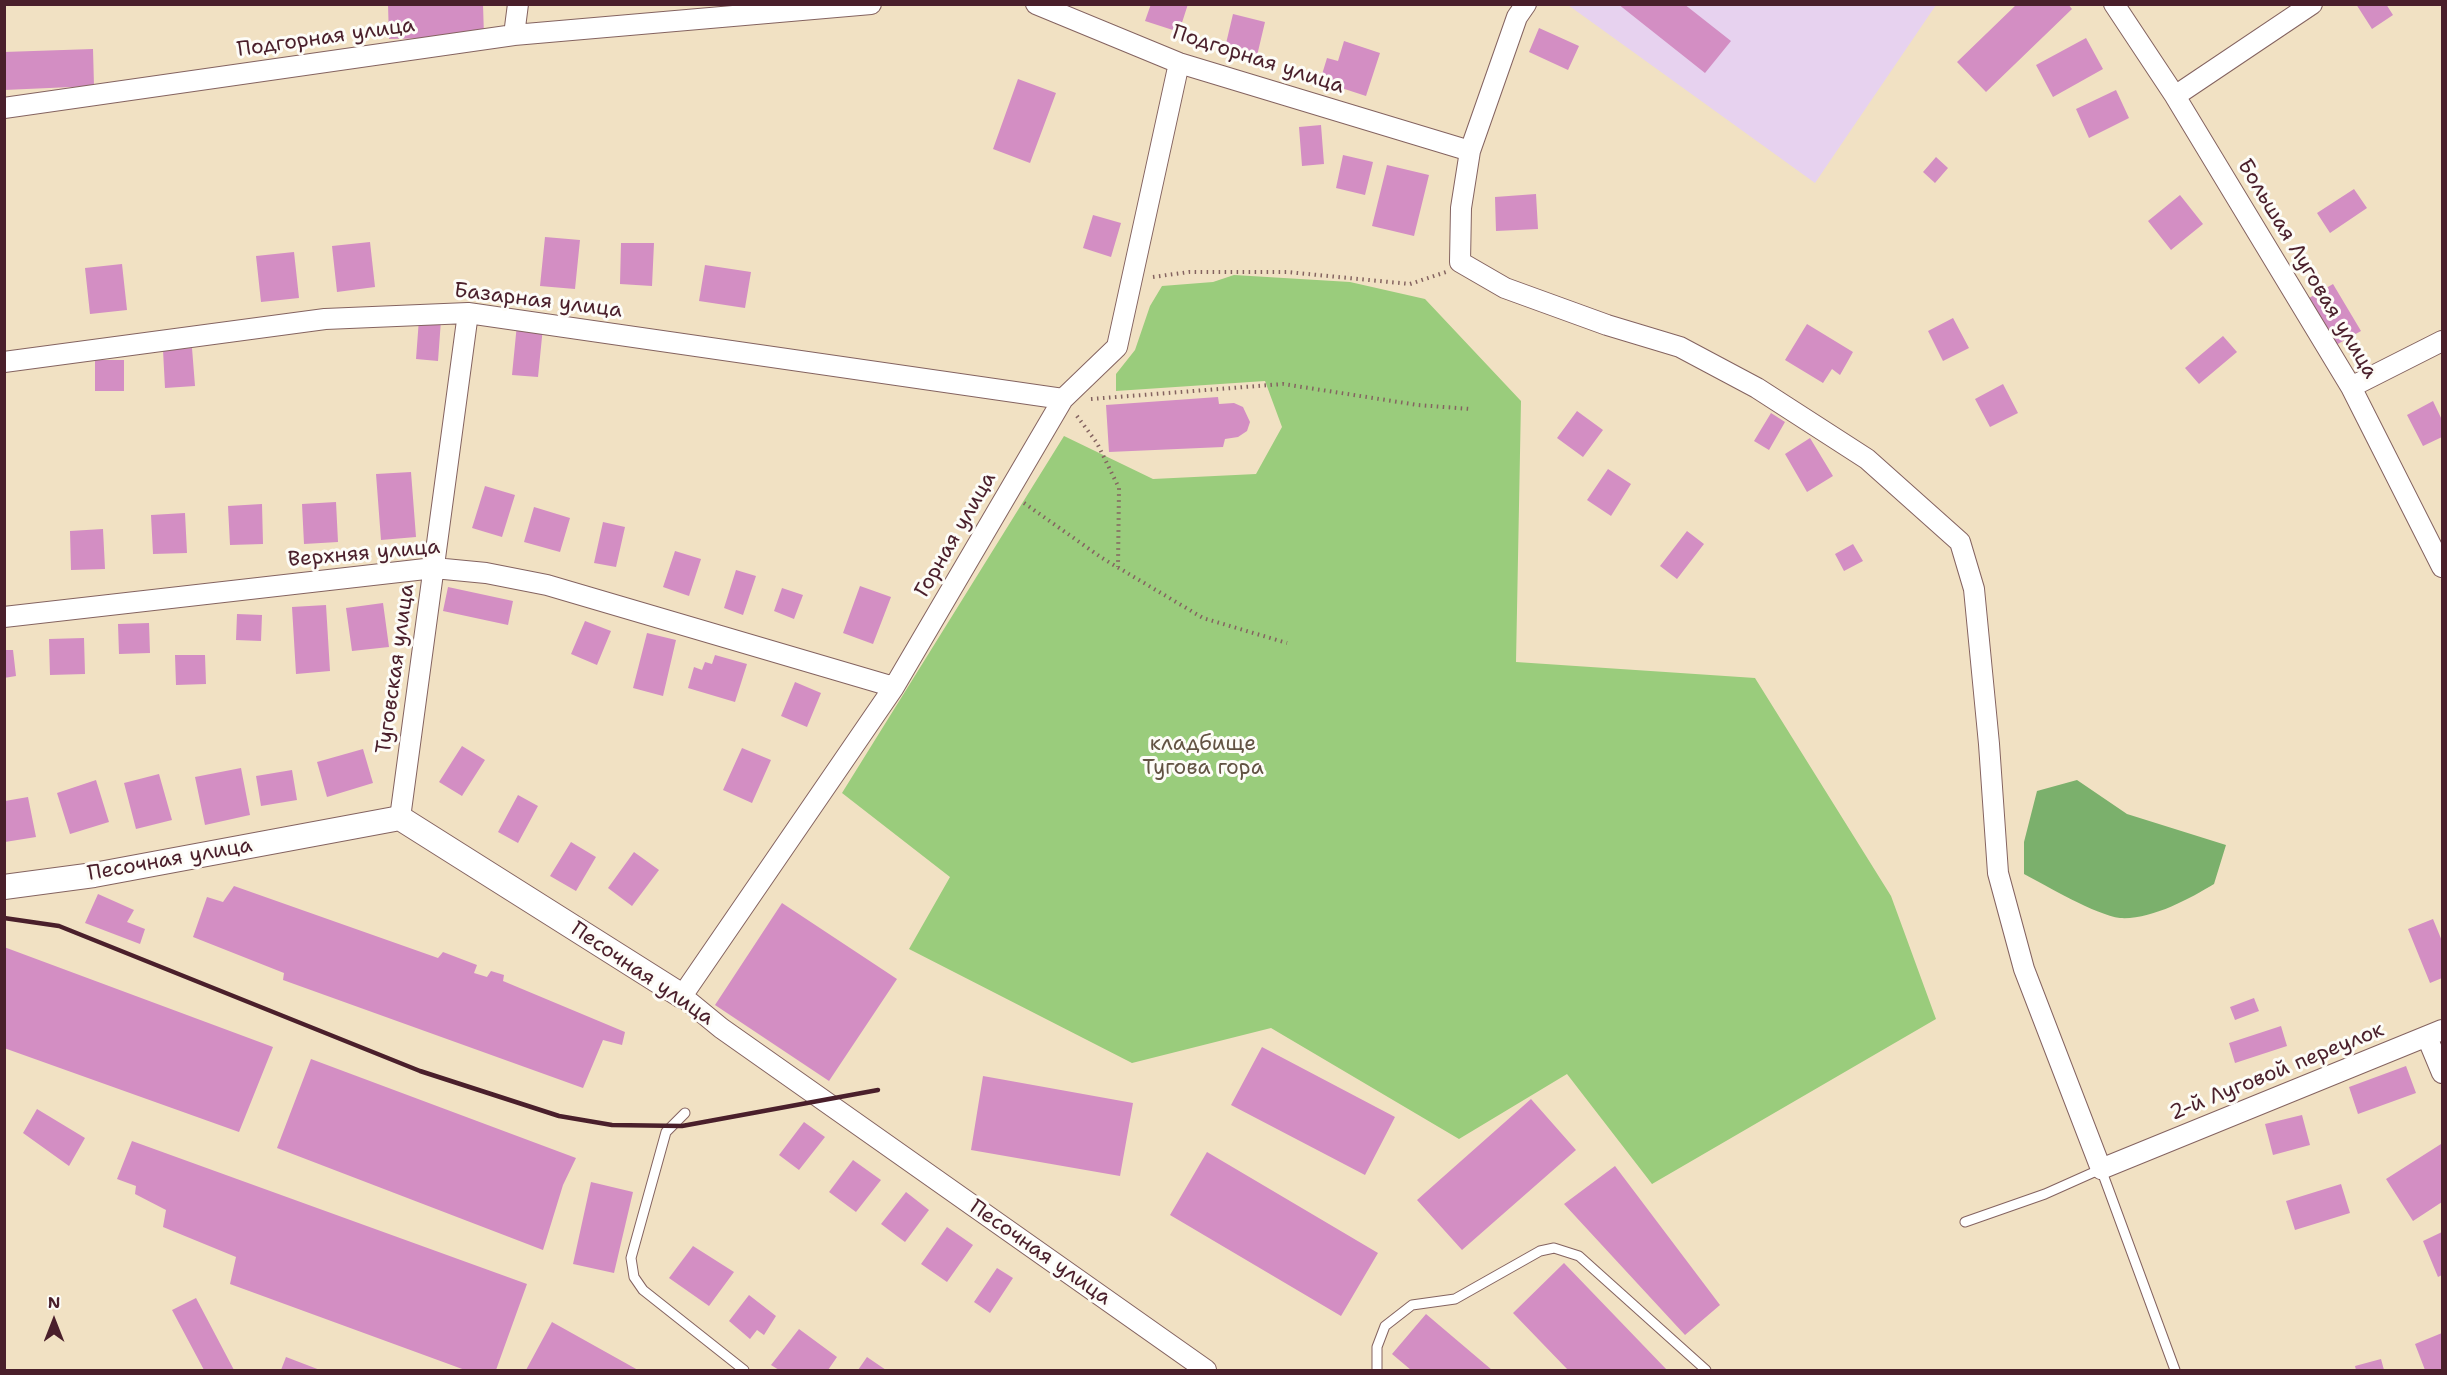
<!DOCTYPE html>
<html>
<head>
<meta charset="utf-8">
<style>
	body { margin:0 }
	#map { position:relative; width:2447px; height:1375px; overflow:hidden; background:#f1e1c3; font-family:"Shantell Sans",sans-serif }
	canvas { display:block }
	.frame { position:absolute; inset:0; border:6px solid #4a1f2b; pointer-events:none }
	.north { position:absolute; left:24px; top:1291px; width:60px; height:60px; -webkit-text-stroke:4px #fdfcf7; paint-order:stroke; rotate:0deg; font-size:16px; font-weight:700; line-height:24px; text-align:center; color:#4a1f2b }
	.north::after { content:''; display:block; margin:auto; width:21px; height:27px; background:#4a1f2b; clip-path:polygon(50% 0,100% 100%,50% 72%,0 100%) }
</style>
</head>
<body>
<div id="map">
<canvas width="2447" height="1375"></canvas>
<div class="frame"></div>
<div class="north">N</div>
</div>
<script>
const ctx = document.querySelector('canvas').getContext('2d');
ctx.lineJoin = 'round';
function fillPath(path, color) { ctx.fillStyle = color; ctx.fill(path, 'evenodd'); }
function strokePath(path, color, width, dash) { ctx.strokeStyle = color; ctx.lineWidth = width; ctx.lineCap = dash ? 'butt' : 'round'; ctx.setLineDash(dash || []); ctx.stroke(path); }
function write(font, color, halo, rows, align = 'center') {
  ctx.font = font + ' "Shantell Sans",sans-serif'; ctx.lineWidth = 6; ctx.setLineDash([]); ctx.textBaseline = 'middle'; ctx.strokeStyle = halo; ctx.fillStyle = color; for (const [text, x, y, turn = 0] of rows) {
    ctx.save(); ctx.translate(x, y); ctx.rotate((+turn || 0) * Math.PI / 180); ctx.textAlign = isNaN(turn) ? turn : align; if (halo) ctx.strokeText(text, 0, 0); ctx.fillText(text, 0, 0); ctx.restore();
  }
}
fillPath(new Path2D(`
	M1568 5H1936L1815 183Z`), '#e7d2ef');
fillPath(new Path2D(`
	M1234 275 1350 282 1425 299 1521 401 1516 662 1755 678 1891 896 1936 1019 1652 1184 1567 1074 1459 1139 1271 1028 1132 1063 909 949 950 877 842 793 1064 436 1153 479 1256 474 1282 427 1265 381 1116 391V374L1135 350 1150 306 1162 286 1213 282Z`), '#9acc7c');
fillPath(new Path2D(`
	M2077 780 2127 814 2226 845 2214 884C2189 899 2151 920 2120 918 2096 915 2047 886 2024 874V842L2037 791Z`), '#7bb06c');
fillPath(new Path2D(`
	M388 4H483L484 37 389 39Z
	M1151 4H1188L1179 32 1145 21Z
	M1618 4H1684L1731 41 1705 73Z
	M2017 4H2068L2072 9 1986 92 1957 62Z
	M2356 4H2386L2393 15 2372 29Z
	M1233 14 1265 22 1256 60 1224 52Z
	M1539 28 1579 46 1568 70 1529 52Z
	M2086 38 2103 69 2053 97 2036 65Z
	M1344 41 1380 53 1366 96 1320 81 1327 58 1338 61Z
	M93 49 94 86 4 90V52Z
	M1018 79 1056 93 1030 163 993 149Z
	M2116 90 2129 118 2089 138 2076 109Z
	M1321 125 1324 164 1302 166 1299 127Z
	M1343 155 1373 162 1365 195 1336 188Z
	M1936 157 1948 168 1935 183 1923 172Z
	M1387 165 1429 175 1414 236 1372 226Z
	M2354 189 2367 208 2330 233 2317 213Z
	M1536 194 1538 229 1496 231 1495 197Z
	M2180 195 2203 224 2171 250 2148 221Z
	M1093 215 1121 223 1111 257 1083 248Z
	M545 237 580 240 575 289 540 286Z
	M370 242 375 287 337 292 332 246Z
	M621 243H654L652 286 620 284Z
	M294 252 299 298 261 302 256 256Z
	M122 264 127 310 90 314 85 268Z
	M705 265 751 272 745 308 699 301Z
	M2333 284 2361 331 2336 345 2309 298Z
	M1953 318 1969 348 1943 361 1928 331Z
	M419 319 441 320 438 361 416 359Z
	M517 324 543 327 538 377 512 375Z
	M1807 324 1853 352 1840 375 1832 369 1823 383 1785 360Z
	M2223 336 2237 352 2199 384 2185 368Z
	M192 348 195 386 165 388 163 350Z
	M95 360H124V391H95Z
	M2003 384 2018 413 1990 427 1975 399Z
	M1218 397 1219 404 1234 403 1243 407 1250 422 1247 431 1238 437 1225 439 1223 447 1109 452 1106 405Z
	M2433 401 2442 420V437L2423 446 2407 415Z
	M1577 411 1603 430 1583 457 1557 438Z
	M1771 413 1785 422 1769 450 1754 441Z
	M1810 438 1833 476 1807 492 1785 454Z
	M1608 469 1631 484 1611 516 1587 500Z
	M411 472 416 537 381 540 376 474Z
	M485 486 515 495 502 537 472 528Z
	M336 502 338 542 304 544 302 504Z
	M262 504 263 544 230 545 228 506Z
	M534 507 570 518 560 552 524 542Z
	M185 513 187 553 153 554 151 515Z
	M603 522 625 527 616 567 594 563Z
	M103 529 105 569 71 570 70 531Z
	M1687 531 1704 544 1677 579 1660 566Z
	M1853 544 1863 561 1844 571 1835 554Z
	M675 551 701 559 689 596 663 587Z
	M736 570 756 576 743 615 724 608Z
	M860 586 891 597 873 644 843 633Z
	M448 587 513 601 508 625 443 611Z
	M782 588 803 595 794 619 774 611Z
	M383 603 389 647 352 651 346 608Z
	M326 605 330 671 296 674 292 607Z
	M237 614 262 615 261 641 236 640Z
	M585 621 611 631 597 665 571 654Z
	M149 623 150 653 119 654 118 624Z
	M647 633 676 640 663 696 633 688Z
	M84 638 85 674 50 675 49 639Z
	M4 650H13L16 676 4 678Z
	M175 655H205L206 684 176 685Z
	M715 655 747 664 735 702 688 688 694 667 702 670 705 662 712 664Z
	M795 682 821 693 807 727 781 716Z
	M462 746 485 760 462 796 439 782Z
	M742 748 771 760 752 803 723 790Z
	M363 749 373 783 327 797 317 762Z
	M241 768 250 815 205 825 195 777Z
	M292 770 297 800 261 806 256 776Z
	M159 774 172 820 136 829 124 783Z
	M96 780 109 822 70 834 57 793Z
	M518 795 538 806 518 843 498 832Z
	M28 797 36 837 5 842V801Z
	M571 842 596 857 576 891 550 876Z
	M634 852 659 870 632 906 608 888Z
	M234 886 438 958 443 952 477 965 474 973 487 977 491 971 504 975 503 981 625 1032 622 1045 603 1040 583 1088 283 980 284 973 193 937 207 897 223 902Z
	M98 894 134 910 127 922 145 929 140 944 85 923Z
	M782 903 897 979 829 1081 715 1005Z
	M2433 919 2442 941V978L2430 983 2408 929Z
	M4 947 273 1047 239 1132 4 1048Z
	M2254 998 2259 1011 2235 1020 2230 1007Z
	M2281 1026 2287 1046 2235 1063 2229 1043Z
	M1262 1047 1395 1117 1365 1175 1231 1105Z
	M311 1059 576 1158 563 1185 543 1250 277 1148Z
	M2406 1066 2416 1093 2358 1114 2349 1087Z
	M983 1076 1133 1103 1120 1176 971 1150Z
	M1531 1099 1576 1150 1462 1250 1417 1200Z
	M37 1109 85 1138 69 1166 23 1133Z
	M2302 1115 2310 1145 2273 1155 2265 1124Z
	M804 1122 825 1137 799 1170 779 1155Z
	M132 1141 527 1284 496 1370H465L230 1284 236 1257 163 1227 166 1210 135 1194 136 1186 117 1179Z
	M2441 1144 2442 1202 2413 1221 2386 1179Z
	M1207 1152 1378 1253 1341 1316 1170 1215Z
	M853 1160 881 1180 856 1212 829 1192Z
	M1615 1166 1720 1305 1685 1335 1564 1204Z
	M591 1182 633 1192 614 1273 573 1264Z
	M2341 1184 2350 1213 2295 1230 2286 1201Z
	M906 1192 929 1210 905 1242 881 1224Z
	M947 1227 973 1245 947 1282 921 1264Z
	M2442 1232V1275L2438 1277 2423 1241Z
	M693 1246 734 1272 709 1306 669 1278Z
	M1564 1263 1667 1370H1568L1513 1313Z
	M997 1268 1013 1278 990 1313 974 1302Z
	M749 1295 776 1316 764 1335 757 1330 750 1339 729 1321Z
	M196 1298 234 1370H204L172 1310Z
	M1426 1314 1492 1370H1411L1392 1354Z
	M552 1322 638 1370H526Z
	M799 1329 837 1357 828 1370H779L771 1365Z
	M2442 1333V1370H2425L2415 1344Z
	M286 1357 320 1370H281Z
	M867 1357 886 1370H858Z
	M2381 1359 2384 1370H2356L2355 1366Z`), '#d38ec3');
const service = new Path2D(`
	M685 1113 666 1132 631 1258 634 1277 643 1290 744 1370
	M1965 1222 2045 1194 2101 1169 2175 1370
	M1377 1370V1347L1385 1326 1412 1305 1455 1299 1540 1251 1554 1248 1579 1256 1706 1370`);
const minor = new Path2D(`
	M1036 4 1179 63 1470 151
	M1526 4 1517 17 1470 151 1461 208 1460 262 1505 288 1607 325 1680 347 1757 388 1867 459 1960 542 1974 589 1989 744 1998 873 2024 969 2101 1169 2442 1030
	M2114 4 2175 96 2351 387 2442 567
	M514 35 518 4
	M1179 63 1117 347 1063 399 894 687 682 996 721 1028 1206 1370
	M2175 96 2312 4
	M4 108 514 35 871 4
	M4 362 325 319 468 313 1063 399
	M2351 387 2442 341
	M4 617 434 568 486 573 547 585 894 687
	M400 818 468 313
	M2427 1037 2442 1073`);
const tertiary = new Path2D(`
	M4 887 94 875 400 818 682 996`);
strokePath(service, '#846360', 11);
strokePath(minor, '#846360', 22);
strokePath(tertiary, '#846360', 26);
strokePath(new Path2D(`
	M1153 277 1189 272H1287L1410 284 1446 272
	M1091 399 1283 384 1418 405 1470 409
	M1077 416 1097 443 1119 488 1118 567
	M1024 503 1102 558 1203 618 1287 643`), '#846360', 4, [1.5, 4.5]);
strokePath(service, '#fff', 9);
strokePath(minor, '#fff', 20);
strokePath(tertiary, '#fff', 24);
strokePath(new Path2D(`
	M4 918 59 926 420 1071 559 1116 612 1125 682 1126 878 1090`), '#4a1f2b', 4.5);
write('21px', '#4a1f2b', '#fdfcf7', [
	["Подгорная улица",326,38,-8],
	["Подгорная улица",1258,60,18],
	["Большая Луговая улица",2307,269,59],
	["Базарная улица",538,301,7],
	["Горная улица",956,535,-60],
	["Верхняя улица",364,554,-5],
	["Туговская улица",396,669,-82],
	["Песочная улица",170,860,-10],
	["Песочная улица",642,974,34],
	["2-й Луговой переулок",2277,1072,-22],
	["Песочная улица",1040,1253,35]
]);
write('21px', '#625343', '#fdfcf7', [
	["кладбище",1203,745],
	["Тугова гора",1203,769]
]);
</script>
</body>
</html>
